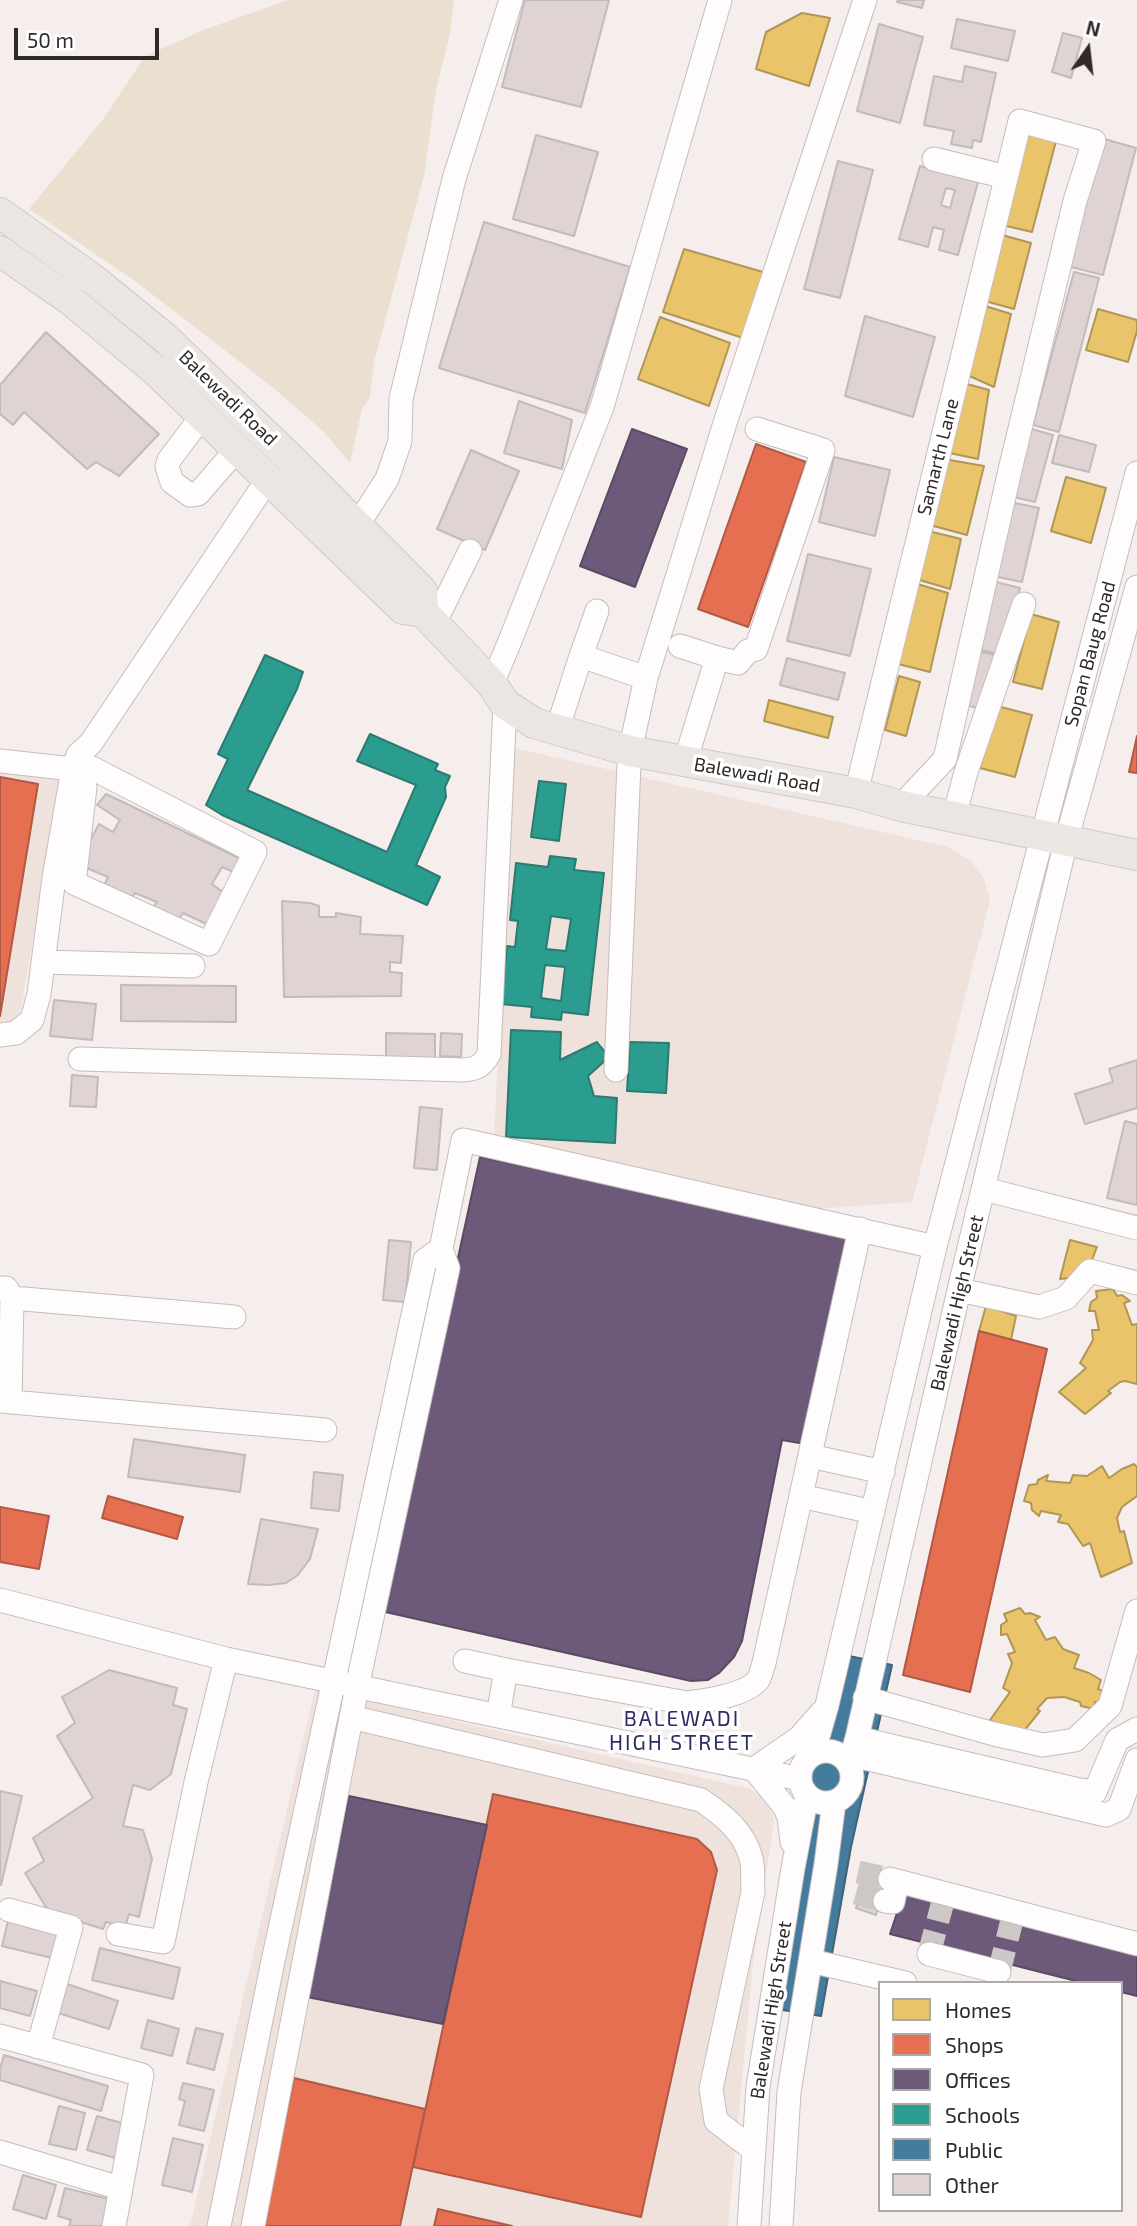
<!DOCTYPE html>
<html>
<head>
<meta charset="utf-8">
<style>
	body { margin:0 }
	#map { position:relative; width:1137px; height:2226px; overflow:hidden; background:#f5eeec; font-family:"Exo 2",sans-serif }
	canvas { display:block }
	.legend { position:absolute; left:878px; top:1981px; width:245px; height:231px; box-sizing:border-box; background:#fff; border:2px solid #acaaa9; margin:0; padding:9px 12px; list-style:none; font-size:21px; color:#2f2a29 }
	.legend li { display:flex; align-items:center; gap:14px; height:35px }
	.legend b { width:35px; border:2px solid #acaaa9 }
	.north { position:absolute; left:1053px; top:14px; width:70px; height:70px; -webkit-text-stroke:5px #fff; paint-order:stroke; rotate:14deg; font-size:19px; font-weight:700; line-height:28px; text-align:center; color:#2f2a29 }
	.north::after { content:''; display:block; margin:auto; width:24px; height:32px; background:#2f2a29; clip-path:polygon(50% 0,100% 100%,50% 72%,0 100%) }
	.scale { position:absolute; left:14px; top:28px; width:145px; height:32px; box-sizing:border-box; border:4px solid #2f2a29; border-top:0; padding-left:9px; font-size:21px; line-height:24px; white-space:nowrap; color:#2f2a29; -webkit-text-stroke:5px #fff; paint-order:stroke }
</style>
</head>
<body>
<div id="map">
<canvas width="1137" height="2226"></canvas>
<ul class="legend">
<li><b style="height:19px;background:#e9c46a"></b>Homes</li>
<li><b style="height:19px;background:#e76f51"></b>Shops</li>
<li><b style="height:19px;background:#6d597a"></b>Offices</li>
<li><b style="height:19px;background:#2a9d8f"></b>Schools</li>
<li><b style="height:19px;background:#457b9d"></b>Public</li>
<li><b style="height:19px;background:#dfd4d3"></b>Other</li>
</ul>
<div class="north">N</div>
<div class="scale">50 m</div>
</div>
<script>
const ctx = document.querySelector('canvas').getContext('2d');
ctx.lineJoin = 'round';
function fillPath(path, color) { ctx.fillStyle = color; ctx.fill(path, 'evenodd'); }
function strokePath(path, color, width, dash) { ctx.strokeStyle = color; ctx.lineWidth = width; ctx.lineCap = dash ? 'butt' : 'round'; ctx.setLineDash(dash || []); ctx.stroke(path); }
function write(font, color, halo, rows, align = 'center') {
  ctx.font = font + ' "Exo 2",sans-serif'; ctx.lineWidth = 7; ctx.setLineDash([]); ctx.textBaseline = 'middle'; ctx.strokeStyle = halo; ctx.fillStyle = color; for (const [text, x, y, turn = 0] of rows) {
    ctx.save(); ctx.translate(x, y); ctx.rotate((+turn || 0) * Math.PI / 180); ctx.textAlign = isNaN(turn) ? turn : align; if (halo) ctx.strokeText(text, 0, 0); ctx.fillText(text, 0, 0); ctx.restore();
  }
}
fillPath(new Path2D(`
	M514 748 948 847 971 861 984 879 990 900 912 1202 489 1232Z
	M0 750 64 763 15 1043 0 1042Z
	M315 1689 751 1789 770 1804 774 1821 753 1964 728 2226H190Z`), '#efe1dc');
fillPath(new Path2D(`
	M288 0H454L450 34 436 90 424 176 374 362 370 397 362 409 350 463 324 432 271 386 135 281 29 209 104 118 145 56 206 29Z`), '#ebe0d0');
const homes = new Path2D(`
	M802 13 830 18 809 86 756 69 766 32Z
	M1026 133 1056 141 1032 232 1002 225Z
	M1002 235 1031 243 1014 309 985 301Z
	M684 249 763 272 743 338 663 312Z
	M982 305 1011 314 994 387 965 374Z
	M1098 309 1137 320V331L1128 362 1086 350Z
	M660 317 730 343 709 406 638 379Z
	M967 384 989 390 978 459 945 452Z
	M944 459 984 466 967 535 926 524Z
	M1066 477 1106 488 1091 543 1051 531Z
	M928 531 961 539 950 589 916 579Z
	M914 583 948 593 930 672 898 664Z
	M1031 614 1059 622 1042 689 1013 682Z
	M899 676 920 682 906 736 885 730Z
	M769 700 833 717 828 738 764 721Z
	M997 706 1032 715 1015 777 980 768Z
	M1070 1240 1097 1247 1088 1270 1080 1277 1060 1279Z
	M1113 1289 1117 1296 1122 1295 1130 1301 1124 1303 1132 1325 1137 1324V1384L1125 1381 1120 1382 1108 1391 1111 1393 1085 1414 1059 1392 1086 1368 1080 1363 1093 1340 1092 1330H1099L1095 1311H1089L1091 1302 1097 1298 1096 1291Z
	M986 1306 1016 1316 1011 1340 979 1331Z
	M1134 1464 1137 1467V1496L1122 1507 1117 1518 1120 1532 1124 1531 1132 1563 1101 1577 1090 1543 1083 1546 1068 1524 1058 1522 1061 1515 1041 1511 1039 1516 1032 1510 1031 1503 1024 1501 1029 1485 1037 1484 1038 1480 1048 1475 1046 1481 1070 1483 1073 1475 1087 1476 1102 1466 1109 1478 1122 1469Z
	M1020 1608 1025 1614 1030 1613 1040 1617 1035 1620 1046 1640 1055 1637 1063 1649 1079 1655 1074 1668 1089 1673 1101 1680 1098 1689 1103 1691 1101 1704 1095 1702 1094 1709 1081 1706 1080 1702 1064 1697 1047 1698 1037 1709 1040 1711 1019 1737 990 1720 1010 1692 1003 1688 1012 1663 1008 1654 1015 1652 1007 1634 1001 1635V1625L1007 1621 1004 1614Z`);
fillPath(homes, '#e9c46a');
strokePath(homes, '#b19656', 2);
const shops = new Path2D(`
	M756 444 806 462 748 627 698 609Z
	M1137 736V773L1129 772Z
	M0 777 38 784 0 1016Z
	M979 1331 1047 1349 970 1692 903 1675Z
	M108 1496 183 1517 177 1539 102 1518Z
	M0 1507 49 1516 39 1569 0 1562Z
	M493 1794 697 1839 711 1852 717 1870 641 2217 413 2167Z
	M294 2078 425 2109 400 2226H263Z
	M438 2209 512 2226H434Z`);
fillPath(shops, '#e76f51');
strokePath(shops, '#b05a45', 2);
const offices = new Path2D(`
	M632 429 687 449 635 587 580 566Z
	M480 1157 848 1234 805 1444 782 1440 742 1641 734 1657 719 1673 708 1680 691 1681 381 1611Z
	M349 1796 487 1825 443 2024 307 1997Z
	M904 1892 1137 1950V1996L1121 1992V1983H1084L890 1934Z`);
fillPath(offices, '#6d597a');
strokePath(offices, '#5a4b62', 2);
const schools = new Path2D(`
	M265 655 303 672 297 689 247 790 387 852 416 785 357 761 370 734 438 764 435 770 450 776 445 787 446 797 416 865 440 877 427 905 222 815 206 805 228 759 218 754Z
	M539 781 566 784 559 841 531 837Z
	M550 856 576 859 574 870 604 873 588 1015 562 1012 561 1020 531 1017 532 1007 501 1004 507 946 515 947 518 921 510 920 516 863 548 867ZM551 916 571 919 566 951 546 949ZM545 965 565 967 561 1001 541 998Z
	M511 1030 561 1032 560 1060 597 1042 609 1057 588 1076 594 1096 617 1098 615 1143 506 1137Z
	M630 1042 669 1043 666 1093 627 1091Z`);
fillPath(schools, '#2a9d8f');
strokePath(schools, '#2c7a70', 2);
const public = new Path2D(`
	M835 1653 892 1665 851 1847 821 2016 763 2007 793 1836Z`);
fillPath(public, '#457b9d');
strokePath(public, '#3e637a', 2);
const building = new Path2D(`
	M525 0H609L581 107 502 87Z
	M898 0H924L922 8 897 2Z
	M957 19 1015 31 1008 61 951 48Z
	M879 24 923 37 900 123 857 111Z
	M1063 33 1082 38 1071 78 1052 72Z
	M965 66 996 73 981 142 973 140 972 148 951 144 954 131 924 125 934 76 962 82Z
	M536 135 598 152 574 236 513 219Z
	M1101 138 1136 148 1103 275 1067 266Z
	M838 161 873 170 840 298 804 289Z
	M920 166 978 182 958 255 939 250 944 230 933 227 928 247 899 239ZM946 188 955 190 950 208 941 205Z
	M484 222 630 267 585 413 439 368Z
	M1074 272 1099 278 1059 432 1033 425Z
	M865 316 935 337 913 417 845 396Z
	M46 332 159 434 119 476 96 462 87 469 24 412 13 425 0 414V385Z
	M519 401 572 420 562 469 504 453Z
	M1028 428 1053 435 1035 502 1009 496Z
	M1059 435 1096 445 1089 472 1052 463Z
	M471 450 519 471 485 550 437 529Z
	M834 457 890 470 875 536 819 522Z
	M1010 502 1039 508 1022 582 993 576Z
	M808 554 871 569 850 656 787 641Z
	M992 581 1020 588 1002 655 974 648Z
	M977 651 998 656 984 710 963 704Z
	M787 658 845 673 838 700 780 685Z
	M106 794 245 861 238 874 222 867 212 884 228 896 213 927 183 913 175 924 151 910 157 902 135 893 129 902 103 888 108 877 77 864 99 824 113 832 120 820 97 805Z
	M282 901 310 903 319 906V917H336V913L361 917 360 934 403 936 401 963 390 962V972L402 973 401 996 284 997Z
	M121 985 236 986V1022L121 1021Z
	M54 1000 96 1004 92 1040 50 1036Z
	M386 1033 435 1034V1058L386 1057Z
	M441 1033 462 1034 461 1057 440 1056Z
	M1137 1060V1108L1085 1124 1075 1094 1113 1082 1109 1069Z
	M72 1075 98 1077 96 1107 70 1106Z
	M420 1107 442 1109 437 1170 414 1168Z
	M1125 1121 1137 1124V1205L1107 1198Z
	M389 1240 411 1242 405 1302 383 1300Z
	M134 1439 245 1455 240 1492 128 1477Z
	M314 1472 343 1475 339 1511 311 1508Z
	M261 1519 318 1529 310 1559 298 1575 286 1583 269 1585 248 1584Z
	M109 1670 177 1688 173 1705 187 1709 171 1774 150 1790 133 1785 123 1826 143 1830 152 1859 139 1917 129 1914 125 1927 106 1922 103 1929 49 1912 25 1873 44 1861 33 1838 93 1798 57 1736 75 1723 62 1697Z
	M0 1791 22 1796 1 1885H0Z
	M867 1869 888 1875 876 1915 856 1908Z
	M9 1917 63 1929 56 1959 2 1946Z
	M100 1948 180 1968 173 1999 92 1980Z
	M0 1981 37 1991 30 2016 0 2008Z
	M64 1983 118 2001 109 2029 55 2012Z
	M148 2020 179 2029 172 2056 141 2048Z
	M196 2028 223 2034 214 2070 187 2063Z
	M4 2055 108 2086 101 2111 0 2080V2069Z
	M183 2083 214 2090 204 2131 179 2125 185 2101 179 2099Z
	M59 2106 85 2113 76 2150 49 2144Z
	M97 2116 129 2125 119 2159 87 2150Z
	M173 2138 203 2145 192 2192 162 2185Z
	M23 2175 56 2185 46 2219 13 2209Z
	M65 2188 113 2200 106 2226H69L71 2220 58 2216Z`);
fillPath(building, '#dfd4d3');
strokePath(building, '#c1bbba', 2);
strokePath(new Path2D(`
	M858 1872 890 1879
	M856 1893 885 1901
	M929 1954 945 1894
	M999 1972 1014 1912`), '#cdc7c5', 23, [23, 11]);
const minor = new Path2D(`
	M934 159 1006 177
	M203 415 169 460 167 467 172 482 190 495 198 494 237 449
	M357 526 387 479 400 441 401 399 454 179 511 0
	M434 624 470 551
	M680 646 717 658
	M581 656 597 611
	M492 684 510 641 602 407 720 0
	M557 730 581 656 646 678
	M0 761 73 769
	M685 762 717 658 738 663 748 651 756 649 823 450 757 429
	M85 787 74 883 209 944 255 852 90 767
	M856 793 1020 121 1094 141 1075 201 1010 470 945 759 901 806
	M954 817 966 772 1024 604
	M43 962 193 966
	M0 1035 16 1033 32 1020 39 994 54 878 73 769 78 755 91 743 268 479
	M80 1059 463 1070C477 1069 482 1066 489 1054L505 704
	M616 1070 629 764 630 751 646 678 725 423 865 0
	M984 1189 1137 1228
	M441 1249 463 1140 935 1247
	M2 1288H6L12 1298 10 1402
	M959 1290 1039 1307 1066 1298 1090 1271 1137 1283
	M12 1298 234 1317
	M0 1401 325 1430
	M810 1456 883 1472
	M801 1496 873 1512
	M0 1600 226 1659 800 1779
	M465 1661 506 1670
	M865 1698 994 1734 1043 1745 1075 1740 1110 1706 1137 1611
	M498 1716 506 1670 687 1703C705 1701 746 1695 758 1680 761 1676 762 1668 764 1663L860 1229
	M351 1717 701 1800C723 1815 744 1831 751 1858 754 1868 752 1881 753 1892L711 2089 716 2121 754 2150
	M857 1738 1079 1790 1095 1792 1117 1740 1137 1729
	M800 1777a26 26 0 1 1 52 0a26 26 0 1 1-52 0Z
	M813 1754 827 1705 935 1247 1137 473
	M852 1755 1106 1815 1119 1809 1137 1760
	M849 1765 857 1738 959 1290 1066 841 1137 587
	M754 1769 784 1806 789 1817 792 1842
	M754 1769 799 1738 821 1713
	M890 1879 1137 1944
	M885 1901 893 1902 897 1882
	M9 1910 71 1927 38 2047
	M118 1934 163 1942 196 1782 226 1659
	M929 1954 999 1972
	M811 1961 905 1983
	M0 2036 142 2075 114 2226
	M0 2152 120 2188
	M219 2226 273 1961 425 1260 441 1249 448 1268 357 1687 253 2226
	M749 2226 758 2087 793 1868 807 1795
	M781 2226 789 2092 826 1864 834 1802`);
const major = new Path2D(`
	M0 213 94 280 165 338 290 458 422 591 423 612
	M0 251 69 299 156 371 403 609 423 612 492 684 505 704 534 723 630 751 856 793 901 806 1137 855`);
strokePath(minor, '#c3bebc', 25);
strokePath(major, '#cdcac9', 32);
strokePath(minor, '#fefcfc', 23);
strokePath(major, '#ebe6e2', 30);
write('19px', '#2f2a29', '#fff', [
	["Balewadi Road",228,398,44],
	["Samarth Lane",938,457,-76],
	["Sopan Baug Road",1090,654,-75],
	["Balewadi Road",757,775,10],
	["Balewadi High Street",957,1303,-77],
	["Balewadi High Street",771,2010,-81]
]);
ctx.letterSpacing = '2px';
write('21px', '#2d2a64', '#fff', [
	["BALEWADI",682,1719],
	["HIGH STREET",682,1743]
]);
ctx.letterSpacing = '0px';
</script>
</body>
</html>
